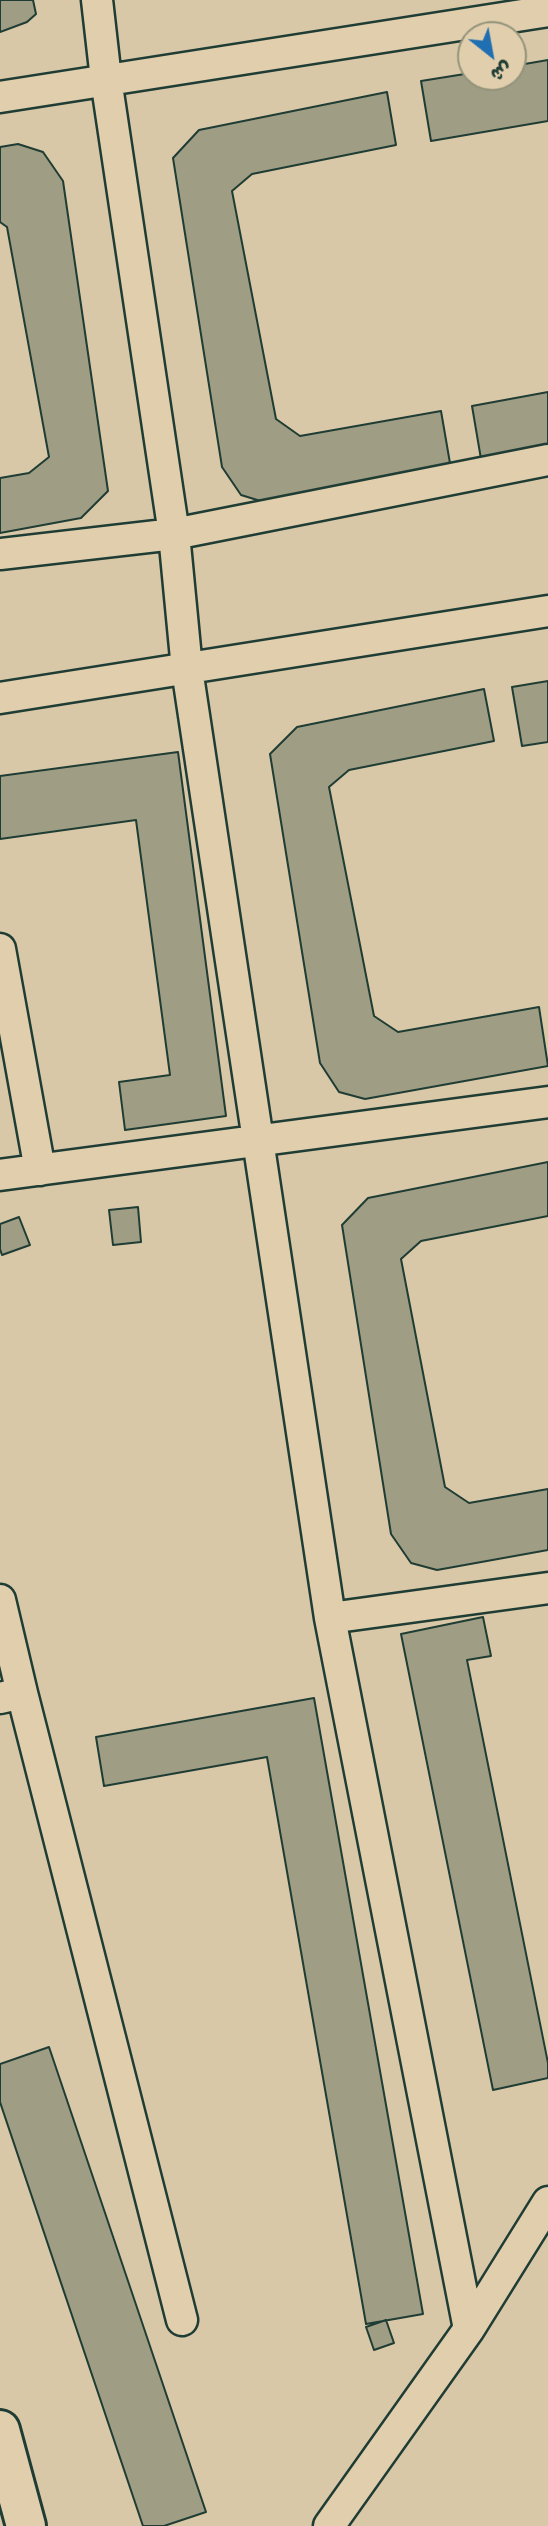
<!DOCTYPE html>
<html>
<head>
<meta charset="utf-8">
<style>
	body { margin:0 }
	#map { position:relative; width:548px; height:2526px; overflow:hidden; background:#d9c8a7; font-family:Mali,"Playpen Sans Arabic",sans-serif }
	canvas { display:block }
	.north { position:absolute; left:457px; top:21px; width:70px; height:70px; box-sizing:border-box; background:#e1ceac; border:2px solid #93947c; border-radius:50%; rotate:149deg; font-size:19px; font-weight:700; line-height:28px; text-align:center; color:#1f3d34 }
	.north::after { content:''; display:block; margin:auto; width:24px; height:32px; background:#1f6fb2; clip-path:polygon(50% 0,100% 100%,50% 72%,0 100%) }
</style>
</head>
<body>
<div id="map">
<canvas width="548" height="2526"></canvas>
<div class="north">ش</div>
</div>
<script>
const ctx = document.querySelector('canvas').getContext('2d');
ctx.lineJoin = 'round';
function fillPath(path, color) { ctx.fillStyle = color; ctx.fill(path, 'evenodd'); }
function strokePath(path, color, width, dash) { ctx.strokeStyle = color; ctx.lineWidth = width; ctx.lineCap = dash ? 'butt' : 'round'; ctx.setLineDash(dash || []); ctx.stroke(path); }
const building = new Path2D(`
	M0 0H33L36 14 27 22 0 32Z
	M548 60V121L431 141 421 81 471 73V77H513V66Z
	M387 92 396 145 252 174 232 191 276 419 300 436 441 411 451 469 267 503 241 495 222 467 173 158 199 130Z
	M18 144 43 152 63 181 108 491 81 518 0 533V478L29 473 49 457 7 227 0 222V147Z
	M548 392V446L481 459 472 406Z
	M548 681V742L522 746 512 687Z
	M484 689 494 741 349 770 329 787 374 1016 398 1032 539 1007 548 1066 365 1099 339 1092 320 1063 270 754 297 727Z
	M178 752 226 1116 125 1130 119 1082 170 1075 136 820 0 839V776Z
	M548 1162V1216L421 1241 401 1259 445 1487 469 1503 548 1489V1550L437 1570 411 1563 391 1534 342 1225 368 1198Z
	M138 1207 141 1242 113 1245 109 1210Z
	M19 1217 30 1245 2 1255 0 1249V1224Z
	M483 1617 491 1656 467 1660 548 2063V2078L493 2090 401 1634Z
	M314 1698 423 2314 366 2324 267 1757 104 1786 96 1737Z
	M49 2047 206 2512 164 2526H143L0 2102V2064Z
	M386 2320 394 2343 374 2350 366 2327Z`);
fillPath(building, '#9f9d83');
strokePath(building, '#1f3d34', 2);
const street = new Path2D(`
	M97 0 106 79 174 534 187 669 330 1618 469 2329 329 2526
	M0 97 548 11
	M0 554 174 534 548 460
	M0 698 548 611
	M0 949 40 1170
	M0 1175 548 1102
	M0 1600 22 1693
	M330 1618 548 1588
	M0 1698 22 1693 182 2320
	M469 2329 548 2202`);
const primary = new Path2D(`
	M0 2430 26 2526`);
strokePath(street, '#1f3d34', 35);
strokePath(primary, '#1f3d34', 44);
strokePath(street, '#e1ceac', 30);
strokePath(primary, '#e1ceac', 38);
</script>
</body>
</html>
